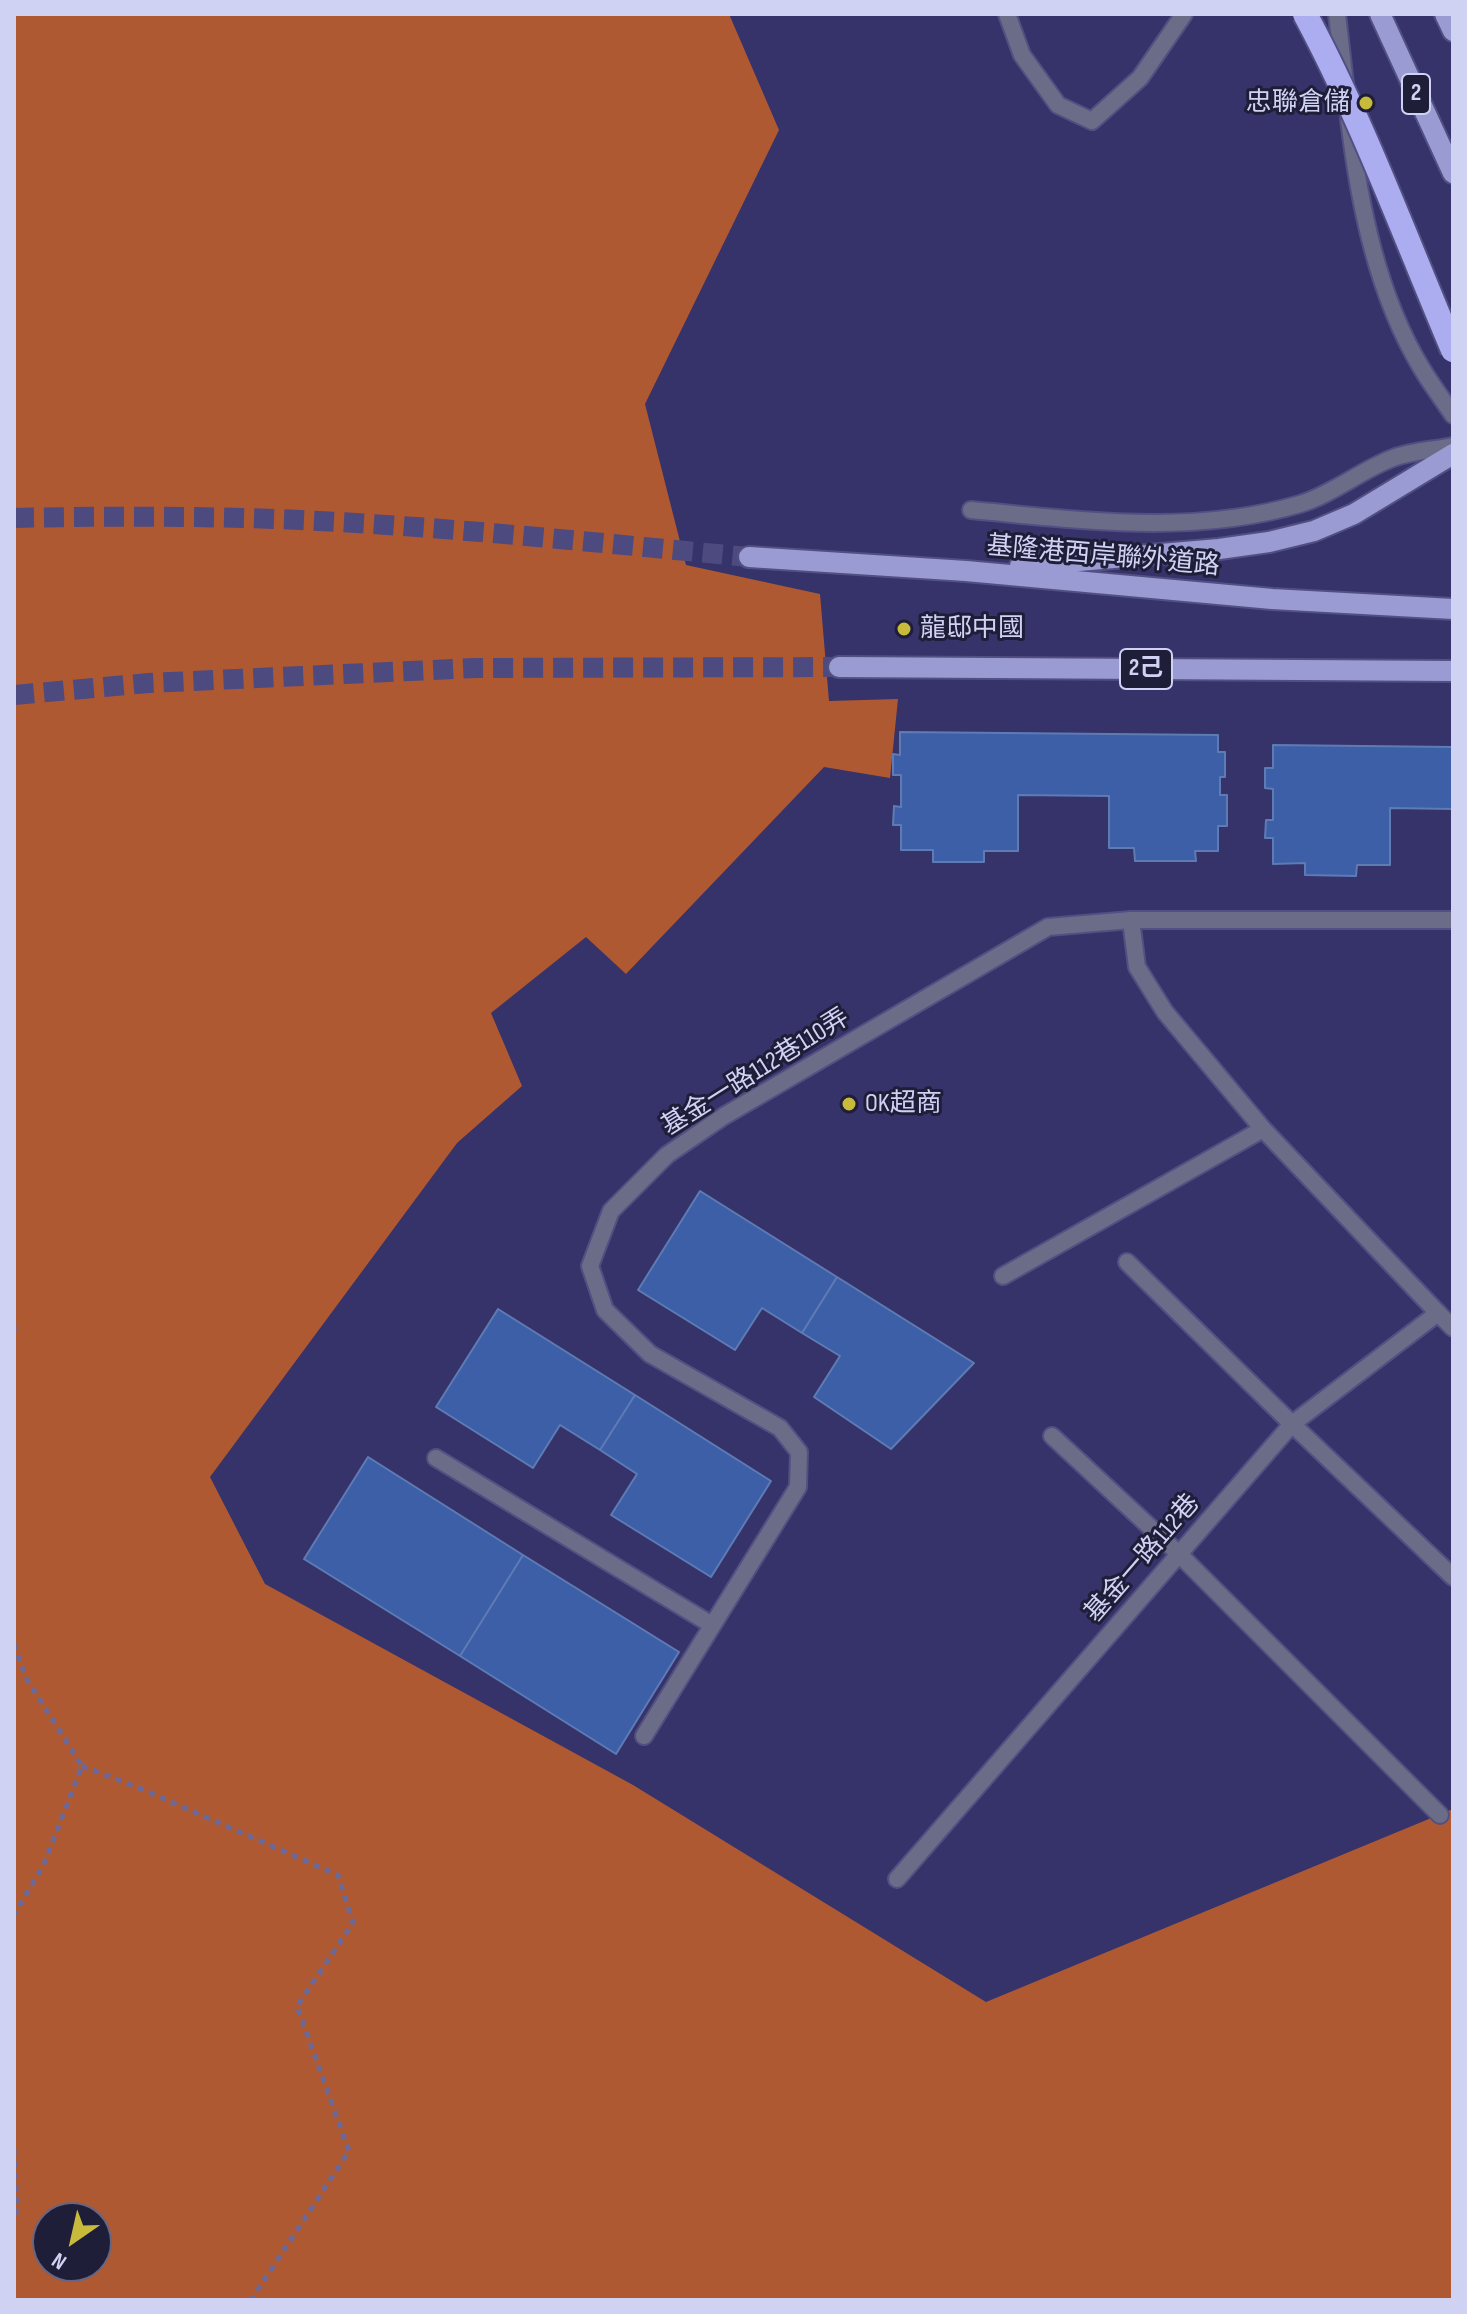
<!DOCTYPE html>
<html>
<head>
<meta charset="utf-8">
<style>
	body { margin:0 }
	#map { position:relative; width:1467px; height:2314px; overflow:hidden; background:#36326a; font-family:"Sofia Sans Condensed",sans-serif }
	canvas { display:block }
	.frame { position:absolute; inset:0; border:16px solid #d0d2f4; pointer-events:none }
	.north { position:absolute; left:32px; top:2202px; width:80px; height:80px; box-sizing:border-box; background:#1f1e38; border:2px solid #666683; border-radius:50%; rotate:214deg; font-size:22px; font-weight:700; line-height:32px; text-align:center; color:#d0d2f4 }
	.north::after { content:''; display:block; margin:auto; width:28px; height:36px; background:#c8bb3b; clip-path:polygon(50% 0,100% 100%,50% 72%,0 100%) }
</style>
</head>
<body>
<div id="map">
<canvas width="1467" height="2314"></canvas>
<div class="frame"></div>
<div class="north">N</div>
</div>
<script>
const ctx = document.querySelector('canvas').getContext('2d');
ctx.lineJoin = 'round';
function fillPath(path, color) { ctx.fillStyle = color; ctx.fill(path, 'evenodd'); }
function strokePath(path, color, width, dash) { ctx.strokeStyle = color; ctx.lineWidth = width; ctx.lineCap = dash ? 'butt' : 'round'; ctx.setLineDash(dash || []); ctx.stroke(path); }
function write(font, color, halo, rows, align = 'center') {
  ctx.font = font + ' "Sofia Sans Condensed","Noto Sans TC",sans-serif'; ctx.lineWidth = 6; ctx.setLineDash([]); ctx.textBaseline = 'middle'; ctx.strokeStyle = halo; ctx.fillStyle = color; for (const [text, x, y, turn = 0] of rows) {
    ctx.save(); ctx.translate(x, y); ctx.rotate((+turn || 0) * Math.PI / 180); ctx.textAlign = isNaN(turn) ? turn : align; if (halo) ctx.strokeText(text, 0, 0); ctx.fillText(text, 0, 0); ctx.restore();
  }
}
fillPath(new Path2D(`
	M14 14H729L779 130 645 404 686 565 820 594 829 701 898 699 890 778 824 767 626 974 586 937 491 1013 522 1086 457 1143 210 1477 265 1584 633 1785 986 2002 1453 1809V2300H14ZM48 2218H96V2266H48Z`), '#af5933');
const building = new Path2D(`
	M900 732 1218 735V752H1225V777H1220V795H1227V826H1218V851H1195L1196 861H1135L1134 848H1109V796L1018 795V851H984V862H933V850H901V825H893L894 806 901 807V775H893V754L900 755Z
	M1273 745 1453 747V809L1390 808V865H1357L1356 876 1305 875V863L1273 864V838H1265L1266 820H1273V789L1265 788V768H1273Z
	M700 1191 837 1277 802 1333 762 1308 735 1350 638 1290Z
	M837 1277 974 1363 891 1449 814 1397 840 1356 802 1333Z
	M498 1309 635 1395 600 1450 560 1425 533 1468 436 1407Z
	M635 1395 771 1481 711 1577 611 1515 637 1474 600 1450Z
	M368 1457 523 1555 460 1656 304 1559Z
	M523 1555 679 1652 616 1754 460 1656Z`);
fillPath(building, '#3c5fa8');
strokePath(building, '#5f7bb4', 2);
strokePath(new Path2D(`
	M14 518C109 516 205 516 300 520 450 527 600 543 749 557
	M14 695 149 683 476 668 839 667`), '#4d4a7f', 20, [20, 10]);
const lane = new Path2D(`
	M1007 14 1022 55 1058 105 1092 121 1140 78 1184 14
	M971 510C1081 520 1192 536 1300 504 1333 494 1361 470 1393 458 1411 451 1434 450 1453 446
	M1131 920 1137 967 1165 1012 1263 1129 1438 1313
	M1003 1276 1263 1129
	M436 1458 712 1625`);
const street = new Path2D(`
	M1337 14 1345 84
	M1349 119C1359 203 1377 295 1422 369 1431 384 1443 400 1453 415
	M1127 1262 1292 1424 1453 1577
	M1052 1436 1179 1554 1440 1815
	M644 1736 798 1487 799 1452 780 1428 650 1354 605 1310 590 1266 611 1211 667 1155 724 1116 1048 927 1131 920H1453
	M897 1879 1292 1424 1438 1313 1453 1328`);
const primary = new Path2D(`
	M1380 14 1453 173
	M1445 14 1453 31
	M749 557 966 571 1272 599 1453 609
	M1020 566 1219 549 1269 542 1314 531 1354 514 1453 454
	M839 667 1453 671`);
strokePath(lane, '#524f83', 20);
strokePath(street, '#524f83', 20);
strokePath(primary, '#524f83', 24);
strokePath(new Path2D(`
	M14 1326V1336
	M14 1644 26 1678 82 1766 43 1866 14 1915
	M82 1766 137 1787 338 1875 353 1923 297 2006 349 2151 251 2300
	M14 2149 17 2209 14 2217`), '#6b6999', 5, [6, 6]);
strokePath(lane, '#6b6c87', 16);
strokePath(street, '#6b6c87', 16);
strokePath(primary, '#9a9bd2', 20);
const highwayBridge = new Path2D(`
	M1305 14C1363 122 1405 237 1453 350`);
strokePath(highwayBridge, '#524f83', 28, []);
strokePath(highwayBridge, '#acadf0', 24);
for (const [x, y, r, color] of [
	[1366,103,8,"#c8bb3b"],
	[904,629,8,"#c8bb3b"],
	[849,1104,8,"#c8bb3b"]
]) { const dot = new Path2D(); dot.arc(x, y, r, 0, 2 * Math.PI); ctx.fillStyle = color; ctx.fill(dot); strokePath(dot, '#1f1e38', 3); }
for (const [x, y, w] of [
	[1416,94,28],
	[1146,669,52]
]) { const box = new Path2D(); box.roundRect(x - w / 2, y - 20, w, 40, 6); ctx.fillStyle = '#1f1e38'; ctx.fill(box); strokePath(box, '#d0d2f4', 2); }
write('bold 24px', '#d0d2f4', null, [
	["2",1416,94],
	["2己",1146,669]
]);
write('26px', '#d0d2f4', '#1f1e38', [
	["忠聯倉儲",1350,103,"right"],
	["龍邸中國",920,629],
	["OK超商",865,1104]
], 'left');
write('26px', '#d0d2f4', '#1f1e38', [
	["基隆港西岸聯外道路",1103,557,5],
	["基金一路112巷110弄",756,1073,-32],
	["基金一路112巷",1143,1559,-49]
]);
</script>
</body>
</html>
